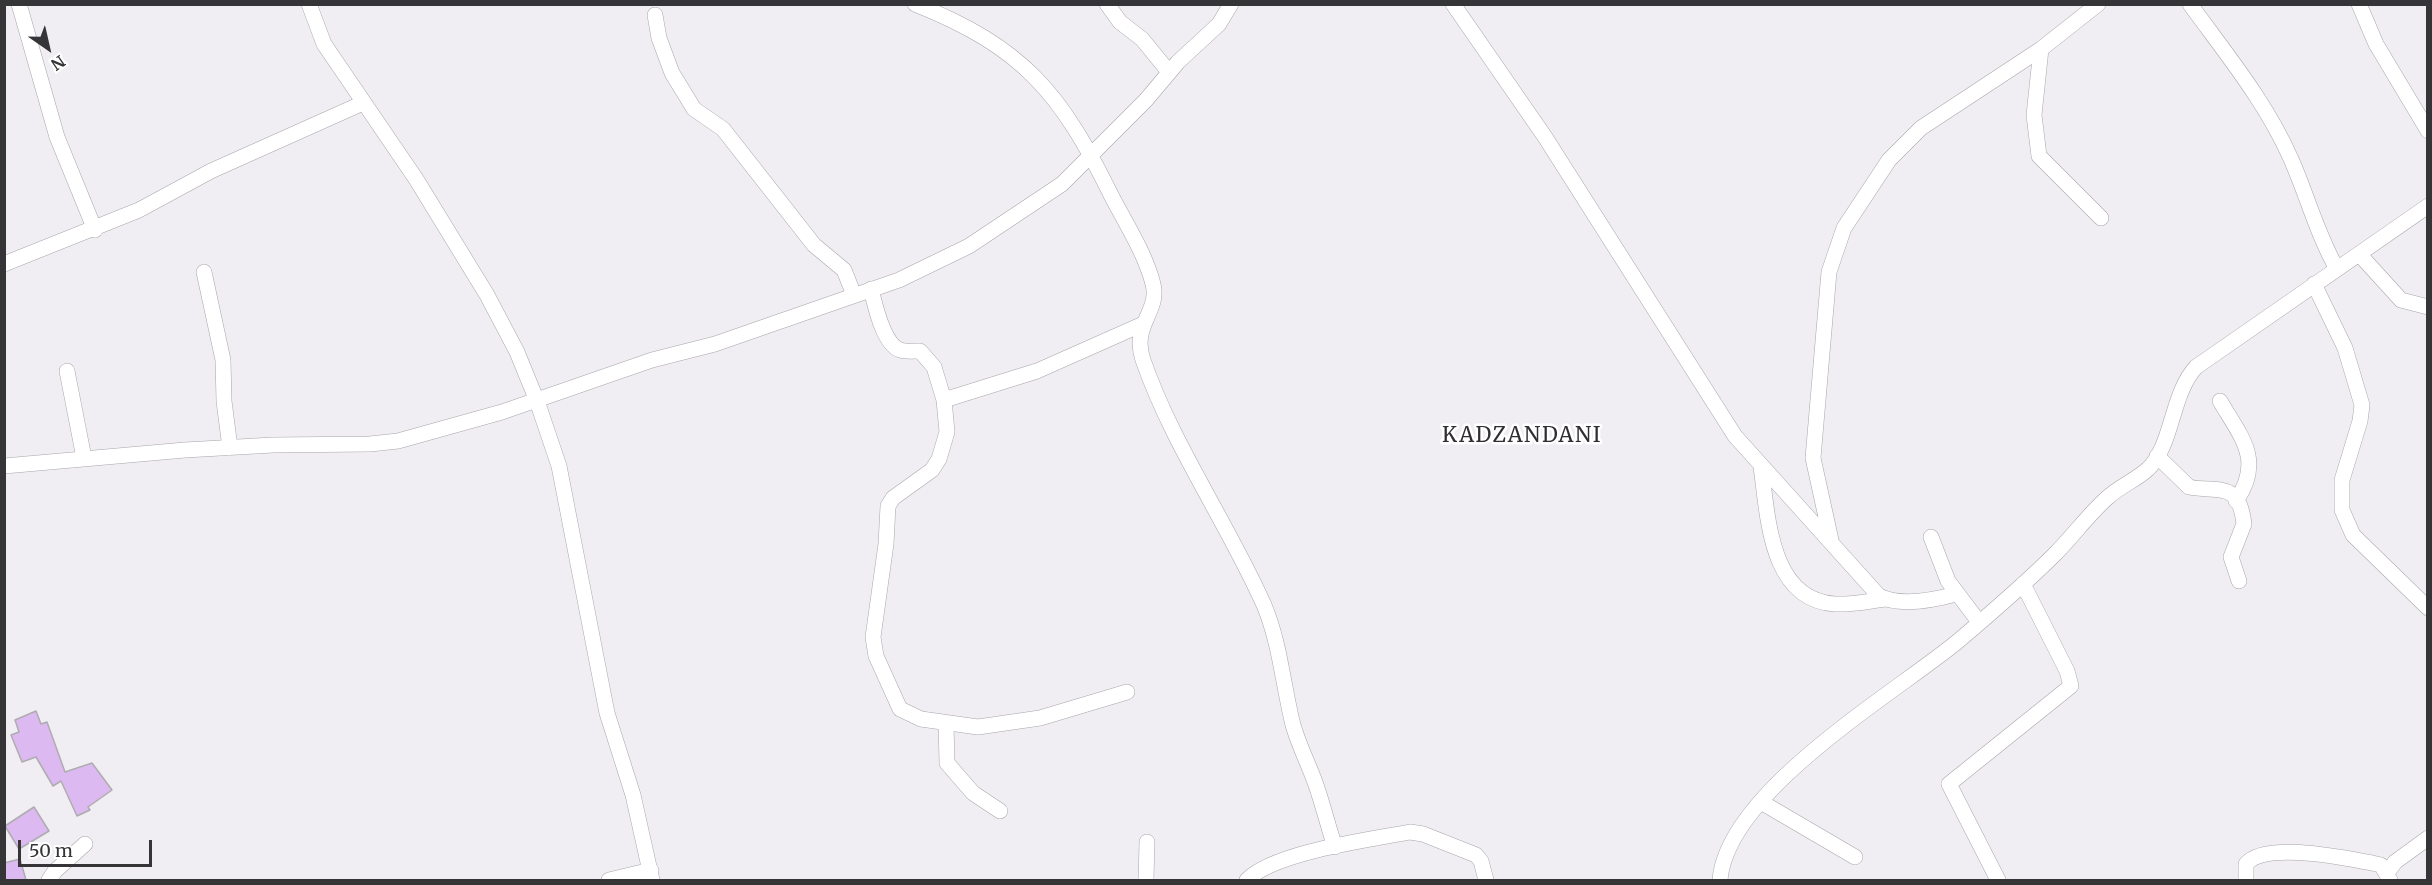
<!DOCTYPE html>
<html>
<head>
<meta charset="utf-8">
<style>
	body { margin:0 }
	#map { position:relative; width:2432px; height:885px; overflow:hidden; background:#f0edf3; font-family:Merriweather,serif }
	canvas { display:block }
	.frame { position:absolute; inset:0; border:6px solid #353436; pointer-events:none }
	.north { position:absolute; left:18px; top:18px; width:60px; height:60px; -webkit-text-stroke:4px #fff; paint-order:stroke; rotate:146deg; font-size:16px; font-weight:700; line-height:24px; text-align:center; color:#353436 }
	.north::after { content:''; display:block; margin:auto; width:21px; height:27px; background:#353436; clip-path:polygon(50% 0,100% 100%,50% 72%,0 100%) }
	.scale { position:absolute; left:18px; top:840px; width:134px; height:27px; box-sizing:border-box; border:3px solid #353436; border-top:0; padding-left:8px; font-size:18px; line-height:21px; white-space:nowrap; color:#353436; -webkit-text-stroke:4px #fff; paint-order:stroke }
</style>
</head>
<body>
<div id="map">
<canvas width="2432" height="885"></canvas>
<div class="frame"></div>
<div class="north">N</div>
<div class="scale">50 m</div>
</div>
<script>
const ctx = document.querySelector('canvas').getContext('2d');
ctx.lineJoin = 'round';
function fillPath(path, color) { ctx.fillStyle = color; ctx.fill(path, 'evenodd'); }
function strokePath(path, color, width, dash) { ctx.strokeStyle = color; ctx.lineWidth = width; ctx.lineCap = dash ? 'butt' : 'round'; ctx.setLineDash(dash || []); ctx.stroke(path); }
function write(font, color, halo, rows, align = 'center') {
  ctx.font = font + ' Merriweather,serif'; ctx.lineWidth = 5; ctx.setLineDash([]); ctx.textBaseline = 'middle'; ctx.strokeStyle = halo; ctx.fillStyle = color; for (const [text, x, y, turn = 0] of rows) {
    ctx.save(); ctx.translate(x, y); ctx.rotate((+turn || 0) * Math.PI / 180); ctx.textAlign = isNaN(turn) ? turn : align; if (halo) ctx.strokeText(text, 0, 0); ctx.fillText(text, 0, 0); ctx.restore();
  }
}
const building = new Path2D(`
	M36 711 41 724 47 722 65 772 92 763 112 790 88 807 90 810 77 816 61 781 53 786 36 757 22 762 11 735 19 732 15 720Z
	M34 807 49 831 19 849 5 826Z
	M20 859 26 880H4V863Z`);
fillPath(building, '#dcb9f0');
strokePath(building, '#afacb1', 1.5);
const minor = new Path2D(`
	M19 4 57 137 95 230
	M309 4 324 44 416 179 487 295 517 352 537 401 559 466 607 713 633 795 652 880
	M915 4C1023 47 1061 93 1111 195 1126 224 1145 253 1153 284 1160 312 1131 325 1143 360 1173 446 1227 522 1264 605 1280 643 1283 685 1293 725 1299 746 1309 765 1316 785 1323 805 1328 826 1335 847
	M1107 4 1120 22 1142 39 1169 72
	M1453 4 1545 137 1735 436 1879 596C1901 607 1934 600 1956 594
	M2190 4C2226 54 2266 102 2291 159 2307 195 2317 234 2337 269
	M2359 4 2376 44 2428 131
	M655 15 659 38 672 73 694 109 723 129 814 245 844 270 854 295
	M2041 49 2034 115 2039 156 2101 218
	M2360 255 2401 300 2428 307
	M4 264 139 210 211 171 363 103
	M204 272 223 360 224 401 230 448
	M2314 284 2345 348 2362 405 2360 421 2342 480V510L2353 535 2428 608
	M871 289C875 305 883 344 900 350 906 352 914 351 920 351L934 367 944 400 947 432 939 459 932 470 893 498 888 506 886 544 873 637 876 656 900 709 921 719 978 727 1040 718 1127 692
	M67 371 84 458
	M944 400 1037 371 1143 324
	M2220 401C2241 437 2264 460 2236 501
	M2157 456 2189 487C2219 493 2239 480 2244 524L2231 557 2239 581
	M4 466 185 450 273 445 370 444 398 441 502 412 652 360 715 344 899 280 969 246 1062 184 1146 100 1178 62 1219 24 1231 4
	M1761 467C1768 515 1769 600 1835 604 1852 605 1869 601 1886 599
	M1931 537 1948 581 1979 622
	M1831 540 1813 458 1829 272 1844 228 1889 160 1921 128 2041 49 2098 4
	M946 724 947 763 973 793 1000 811
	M1761 802 1855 857
	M2387 873 2395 862 2428 838
	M49 880 55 871 85 844
	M609 880 651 870
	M1146 880 1147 842
	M1247 880C1275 852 1369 840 1410 832L1423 834 1476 855 1481 861 1486 880
	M1720 880C1727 792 1892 695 1957 642 1990 614 2024 585 2055 554 2073 536 2088 515 2107 498 2120 486 2136 480 2148 469 2173 445 2171 394 2196 367L2428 206
	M1998 880 1949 784 2071 686 2067 671 2023 584
	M2246 880V864C2265 841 2344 858 2372 863L2381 865 2390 880`);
strokePath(minor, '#a8a6aa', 16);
strokePath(minor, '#fff', 15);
ctx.letterSpacing = '1.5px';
write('21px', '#302e32', '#fff', [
	["KADZANDANI",1522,436]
]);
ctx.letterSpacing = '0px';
</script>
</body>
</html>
